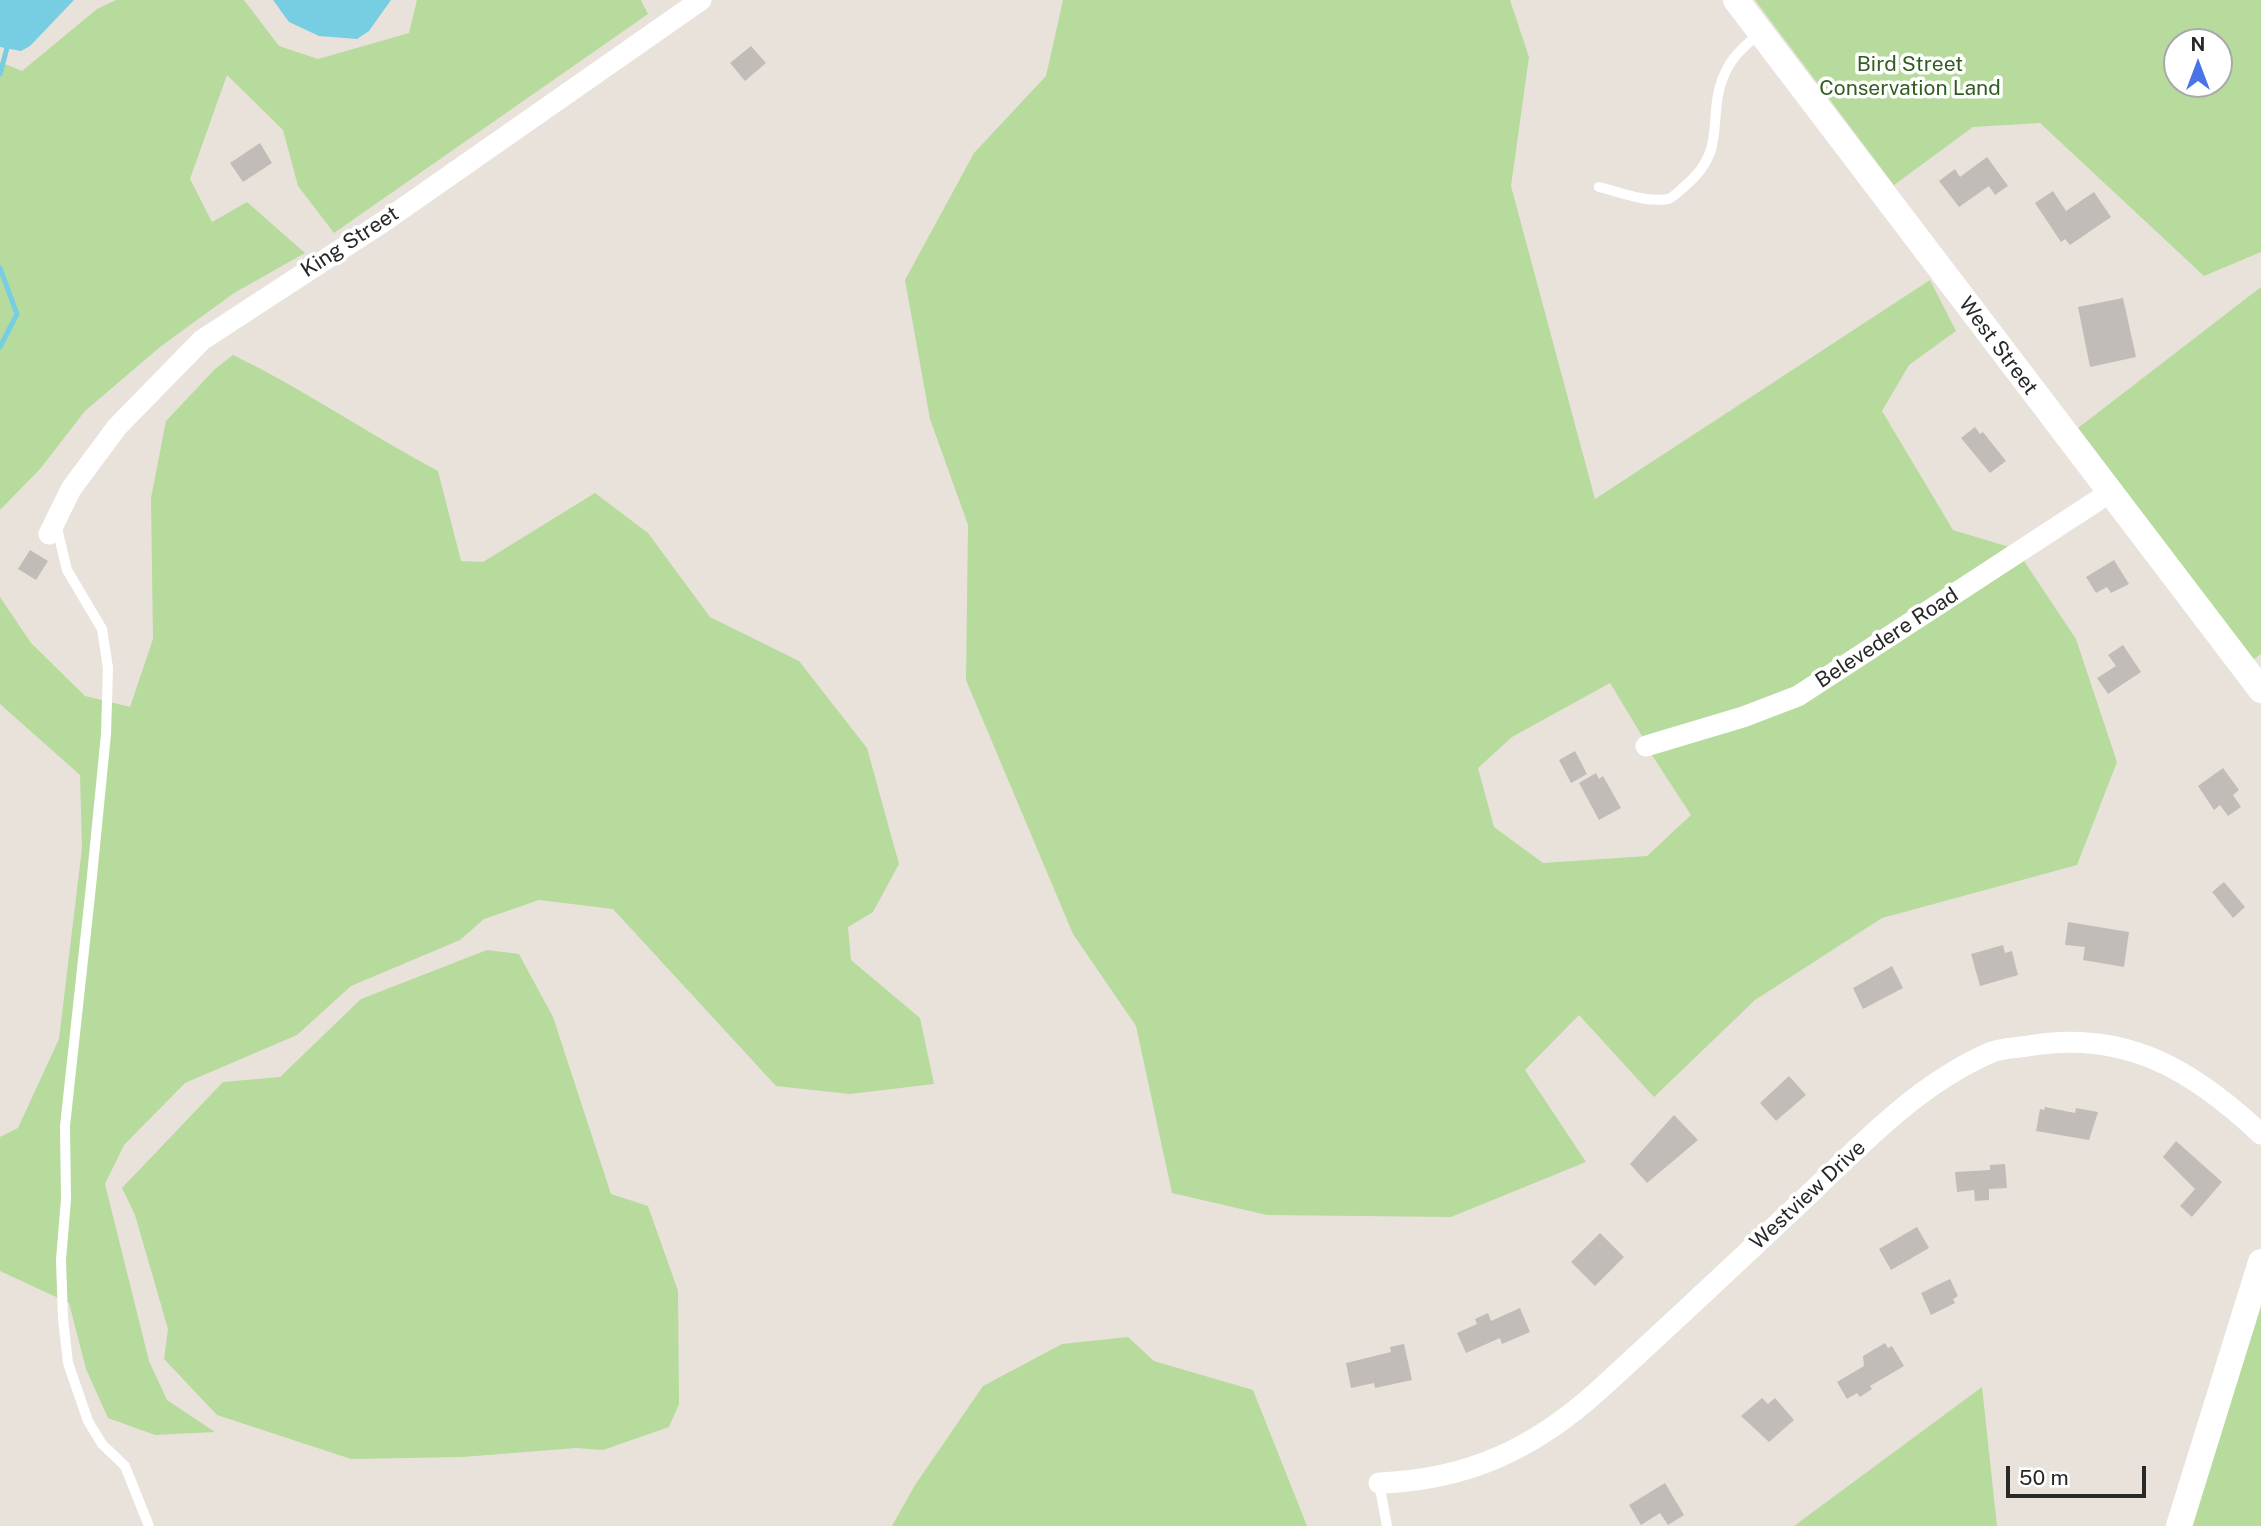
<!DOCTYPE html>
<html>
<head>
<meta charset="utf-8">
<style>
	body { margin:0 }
	#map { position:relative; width:2261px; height:1526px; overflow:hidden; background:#e9e2db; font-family:"Public Sans",sans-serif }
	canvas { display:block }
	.north { position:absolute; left:2163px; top:28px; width:70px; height:70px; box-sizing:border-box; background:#fff; border:2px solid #a9a9a9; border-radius:50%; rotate:0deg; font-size:19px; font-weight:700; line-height:28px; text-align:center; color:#282828 }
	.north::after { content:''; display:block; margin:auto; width:24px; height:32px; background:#4a73e7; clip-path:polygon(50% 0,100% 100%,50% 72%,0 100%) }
	.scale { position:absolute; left:2006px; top:1466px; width:140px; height:32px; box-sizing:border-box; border:4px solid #282828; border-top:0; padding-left:9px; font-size:21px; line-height:24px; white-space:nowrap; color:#282828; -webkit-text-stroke:5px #fff; paint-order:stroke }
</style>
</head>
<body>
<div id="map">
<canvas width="2261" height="1526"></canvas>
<div class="north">N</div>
<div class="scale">50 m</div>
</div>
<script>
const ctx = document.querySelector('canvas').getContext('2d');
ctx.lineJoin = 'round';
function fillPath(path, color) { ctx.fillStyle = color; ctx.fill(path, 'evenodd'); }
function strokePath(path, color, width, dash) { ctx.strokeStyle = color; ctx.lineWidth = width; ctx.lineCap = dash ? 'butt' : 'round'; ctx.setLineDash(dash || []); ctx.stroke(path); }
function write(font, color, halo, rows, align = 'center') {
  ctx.font = font + ' "Public Sans",sans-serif'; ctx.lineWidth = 7; ctx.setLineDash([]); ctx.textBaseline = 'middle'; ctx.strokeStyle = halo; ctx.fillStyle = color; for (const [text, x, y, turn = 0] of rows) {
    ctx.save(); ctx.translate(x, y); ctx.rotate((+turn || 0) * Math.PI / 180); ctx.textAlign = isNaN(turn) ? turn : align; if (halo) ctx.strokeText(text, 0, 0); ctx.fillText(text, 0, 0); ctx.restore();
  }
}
fillPath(new Path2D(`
	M116 0H244L279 46 318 59 409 33 417 0H641L648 14 334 233 298 186 283 130 227 75 190 179 212 222 247 202 305 253 234 293 160 347 85 411 40 469 0 510V62L22 71 97 9Z
	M1063 0H1510L1529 57 1511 186 1595 499 1930 280 1956 331 1909 365 1882 411 1953 530 2016 549 1798 693 1743 713 1645 741 1610 683 1512 737 1478 768 1494 827 1543 863 1647 856 1691 815 1646 746 1743 717 1798 696 2018 552 2076 639 2117 762 2077 865 1882 918 1755 1000 1654 1097 1579 1015 1525 1070 1586 1162 1451 1217 1267 1215 1172 1193 1136 1026 1073 934 966 680 968 525 930 419 905 280 974 153 1046 76Z
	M1755 0H2261V252L2204 276 2040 123 1973 127 1894 185ZM2219 42V84H2177V42Z
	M2261 287V654L2253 660 2078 428Z
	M233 355C304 389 368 434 438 471L461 561 483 562 595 493 648 533 710 617 799 661 867 748 899 864 873 912 848 927 851 960 920 1018 934 1084 850 1094 776 1086 613 909 539 900 484 919 460 940 351 986 297 1035 185 1083 124 1145 105 1184 149 1361 167 1400 215 1432 155 1435 108 1418 86 1369 69 1303 0 1271V1137L18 1128 59 1039 82 848 80 775 0 704V597L31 643 85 696 130 707 153 639 151 498 166 421 215 369Z
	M487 950 519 954 553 1017 611 1194 648 1206 678 1291 679 1404 669 1427 603 1450 576 1448 463 1457 351 1459 217 1415 164 1359 168 1329 135 1215 122 1188 223 1082 280 1077 361 999Z
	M2261 1305V1526H2191Z
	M1128 1337 1154 1361 1253 1390 1307 1526H892L915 1485 983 1386 1062 1344Z
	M1982 1387 1997 1526H1794Z`), '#b6db9c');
fillPath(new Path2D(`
	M0 0H74L30 46 21 51 0 47Z
	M273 0H391L369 31 357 39 319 36 289 22Z`), '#77cde2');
strokePath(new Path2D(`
	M0 74 8 44
	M0 268 17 314 0 347`), '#77cde2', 5);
fillPath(new Path2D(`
	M751 46 766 63 745 81 730 63Z
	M260 143 272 163 243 182 230 163Z
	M1987 157 2008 186 1995 195 1989 186 1959 207 1939 181 1955 169 1960 177Z
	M2053 191 2066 211 2094 192 2111 217 2070 245 2065 239 2061 242 2035 203Z
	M2123 298 2136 357 2090 367 2078 307Z
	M1975 427 1980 434 1983 432 2006 461 1990 473 1961 438Z
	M30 550 48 561 36 580 18 569Z
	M2114 560 2129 584 2111 593 2107 587 2096 593 2086 577Z
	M2123 645 2141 672 2108 694 2097 678 2116 666 2108 655Z
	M1575 751 1587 774 1571 783 1559 760Z
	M2223 768 2239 790 2233 795 2241 807 2228 816 2220 805 2214 810 2198 786Z
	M1596 773 1599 779 1603 776 1621 808 1599 820 1579 783Z
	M2224 882 2245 907 2233 918 2212 892Z
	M2068 922 2129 932 2124 967 2083 960 2085 947 2065 945Z
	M2003 945 2005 953 2012 951 2018 975 1980 986 1971 954Z
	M1892 966 1903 988 1863 1009 1853 988Z
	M1789 1076 1806 1095 1776 1121 1760 1103Z
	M2045 1107 2075 1113 2076 1108 2098 1112 2089 1140 2036 1131 2040 1109 2044 1110Z
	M1674 1115 1698 1140 1647 1183 1630 1164Z
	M2176 1141 2222 1182 2192 1217 2180 1206 2195 1189 2163 1157Z
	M2005 1164 2007 1188 1989 1189V1200L1975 1201 1974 1190 1957 1192 1955 1172 1990 1170V1165Z
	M1917 1227 1929 1248 1891 1270 1879 1249Z
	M1600 1233 1624 1257 1595 1286 1571 1262Z
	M1950 1279 1958 1296 1953 1299 1955 1303 1931 1315 1921 1293Z
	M1520 1308 1530 1332 1502 1344 1500 1338 1466 1353 1457 1333 1477 1324 1475 1319 1488 1313 1491 1321Z
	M1885 1343 1888 1348 1892 1346 1904 1366 1870 1386 1872 1389 1860 1397 1857 1393 1847 1399 1837 1382 1864 1366 1863 1356Z
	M1404 1344 1412 1380 1375 1388 1374 1383 1351 1388 1346 1363 1391 1352 1390 1347Z
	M1762 1398 1768 1404 1775 1398 1794 1420 1769 1442 1741 1416Z
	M1665 1483 1684 1515 1668 1525 1660 1513 1641 1525 1629 1505Z`), '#c1bcb8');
strokePath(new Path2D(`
	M1599 187C1620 192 1646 203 1668 199 1674 197 1680 190 1685 186 1730 149 1705 116 1725 73 1732 57 1747 43 1761 33
	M56 524 67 570 102 629 108 668 106 734 91 886 65 1126 66 1199 61 1260 63 1319 68 1363 88 1421 102 1444 125 1466 149 1526
	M1379 1483 1387 1526`), '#fff', 10);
strokePath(new Path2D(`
	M49 534 71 489 117 427 202 340 386 220 701 0
	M1646 746 1743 717 1798 696 2109 493
	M1379 1483C1467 1480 1534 1449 1599 1390 1667 1328 1734 1265 1801 1202 1858 1148 1918 1083 1992 1052 2003 1048 2017 1048 2028 1046 2125 1029 2193 1070 2261 1134`), '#fff', 21);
strokePath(new Path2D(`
	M1736 0 2261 690
	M2179 1526 2261 1262`), '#fff', 26);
write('21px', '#315d20', '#fff', [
	["Bird Street",1910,65],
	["Conservation Land",1910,89]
]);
write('21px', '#282828', '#fff', [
	["King Street",350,242,-33],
	["West Street",1998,346,53],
	["Belevedere Road",1887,638,-33],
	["Westview Drive",1808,1195,-43]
]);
</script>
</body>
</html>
